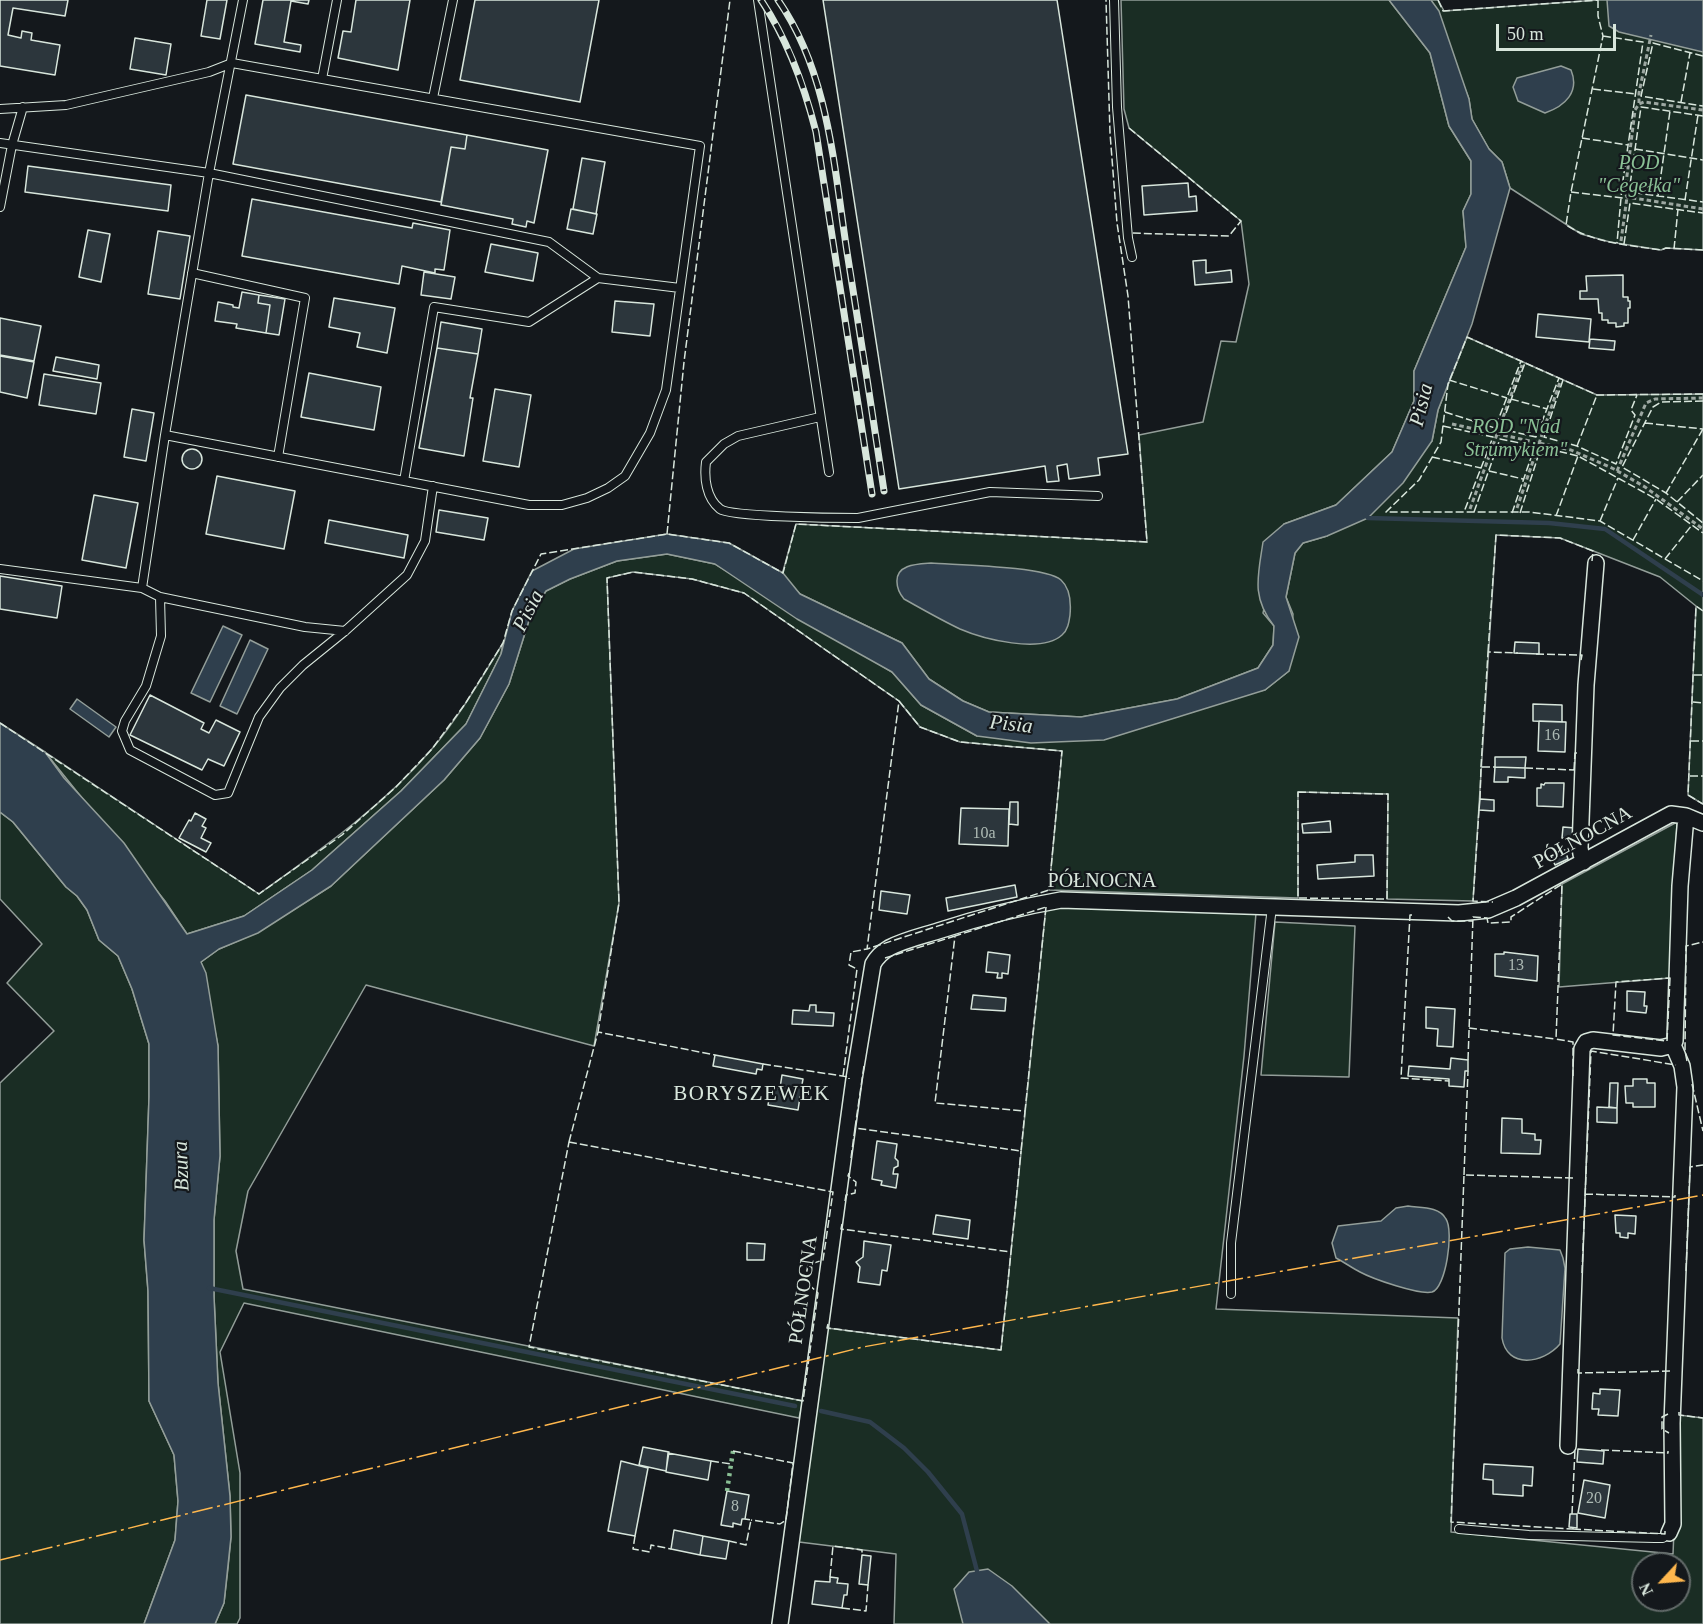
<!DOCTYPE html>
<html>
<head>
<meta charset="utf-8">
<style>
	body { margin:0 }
	#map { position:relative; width:1703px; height:1624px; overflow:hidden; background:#14181c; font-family:"Times New Roman",serif }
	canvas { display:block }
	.north { position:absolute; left:1631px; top:1552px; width:60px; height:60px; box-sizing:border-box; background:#14181c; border:2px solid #626a69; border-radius:50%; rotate:244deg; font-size:16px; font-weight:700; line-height:24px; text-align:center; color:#d8e6dc }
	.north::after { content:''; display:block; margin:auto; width:21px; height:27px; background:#ffb74d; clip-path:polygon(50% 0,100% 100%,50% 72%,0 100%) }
	.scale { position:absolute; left:1496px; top:24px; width:120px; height:27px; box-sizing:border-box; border:3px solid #d8e6dc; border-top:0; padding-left:8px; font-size:18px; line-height:21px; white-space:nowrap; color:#d8e6dc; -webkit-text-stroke:4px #14181c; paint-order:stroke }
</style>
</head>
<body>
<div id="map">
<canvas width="1703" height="1624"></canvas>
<div class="north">N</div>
<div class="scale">50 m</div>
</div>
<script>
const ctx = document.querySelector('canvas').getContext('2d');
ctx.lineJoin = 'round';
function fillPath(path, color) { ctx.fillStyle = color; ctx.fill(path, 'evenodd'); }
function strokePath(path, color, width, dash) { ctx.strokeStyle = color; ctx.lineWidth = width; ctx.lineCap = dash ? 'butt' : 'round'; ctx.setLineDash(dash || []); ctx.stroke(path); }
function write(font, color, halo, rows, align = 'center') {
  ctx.font = font + ' "Times New Roman",serif'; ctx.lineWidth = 4.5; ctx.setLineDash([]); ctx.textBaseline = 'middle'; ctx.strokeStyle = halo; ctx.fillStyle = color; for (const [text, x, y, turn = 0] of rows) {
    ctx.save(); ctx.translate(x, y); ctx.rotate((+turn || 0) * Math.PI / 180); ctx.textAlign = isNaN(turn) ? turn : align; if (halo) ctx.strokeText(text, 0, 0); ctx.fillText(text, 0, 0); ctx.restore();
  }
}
const green = new Path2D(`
	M1121 0H1389L1430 53 1449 126 1471 161V194L1463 211 1466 247 1414 371V401L1392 452 1336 505 1284 524 1263 613 1274 626 1273 645 1258 668 1177 699 1081 717 989 712 963 701 929 679 902 643 800 594 782 575 796 524 1147 542 1139 435 1203 422 1221 341 1236 342 1249 284 1241 221 1129 128 1124 109Z
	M1431 0H1438L1444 11 1598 0H1703V250L1666 248 1661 250 1610 242 1581 234 1510 188 1502 162 1489 149 1472 119 1469 99Z
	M1467 337 1597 395 1703 394V804L1688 795 1696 606 1660 577 1560 538 1496 535 1473 901 1387 899 1388 794 1298 792V898L1049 890 1062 751 960 742 920 727 899 701 744 593 692 579 633 572 607 578 619 903 594 1046 366 985 248 1191 236 1251 243 1289 803 1401 799 1418 244 1303 220 1352 240 1473V1618L237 1624H215L224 1603 228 1568 231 1537 230 1496 218 1383 214 1296V1220L220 1156 218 1046 201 962 219 949 258 932 331 886 444 780 480 738 509 684 531 614 546 591 570 579 617 561 667 554 715 564 892 672 921 705 977 736 1265 690 1289 671 1293 614 1286 597 1295 553 1303 543 1327 536 1432 441 1438 410Z
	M503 643 501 654 466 724 401 791 312 870 244 916 187 934 165 901 45 752 259 894C320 850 382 807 431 750 459 717 481 679 503 643Z
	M0 812 13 822 66 887 77 896 87 910 99 940 118 956 132 989 149 1044V1097L144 1240 148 1291 149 1401 174 1455 178 1501 175 1540 144 1624H0V1083L54 1031 7 983 42 944 0 899Z
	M1677 822 1670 978 1559 987 1562 884Z
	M1046 907 1256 913 1244 1056 1216 1309 1458 1318 1451 1532 1673 1554 1679 1415 1703 1418V1624H894L896 1554 799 1542 827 1328 1001 1350ZM1643 1564H1679V1600H1643Z
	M1275 922 1355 926 1349 1077 1261 1075Z`);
fillPath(green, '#1a2d24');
strokePath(green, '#939e99', 1.5);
const water = new Path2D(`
	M1389 0H1431L1439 11 1469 99 1472 119 1489 149 1502 162 1510 188 1472 324 1438 410 1432 441 1403 483 1368 518 1327 536 1303 543 1295 553 1286 597 1299 637 1289 671 1265 690 1104 740 1031 743 977 736 921 705 892 672 797 619 715 564 667 554 617 561 570 579 546 591 531 614 509 684 480 738 444 780 331 886 258 933 219 949 201 962 206 973 218 1046 220 1156 214 1220V1296L218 1383 230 1496 231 1537 224 1603 215 1624H144L175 1540 178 1501 174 1455 149 1401 148 1291 144 1240 149 1097V1044L132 989 118 956 99 940 87 910 77 896 66 887 13 822 0 812V723L45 752 64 778 124 843 187 934 244 916 312 870 401 791 466 724 501 654 512 611 532 571 574 549 667 534 729 543 783 573 800 594 902 643 929 679 963 701 989 712 1081 717 1177 699 1258 668 1273 645 1274 626C1251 597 1258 576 1263 542L1284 524 1336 505 1392 452 1414 401V371L1466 247 1463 211 1471 194V161L1449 126 1430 53Z
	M1607 0H1703V52L1619 32 1609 26Z
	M1561 66 1571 70C1580 92 1565 106 1545 113L1518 101 1513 87 1517 78Z
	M931 563C956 565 1045 566 1061 580 1070 588 1071 604 1070 615 1069 622 1068 630 1062 635 1041 654 983 639 960 629 941 620 922 609 904 599 899 593 897 589 897 582 896 564 918 564 931 563Z
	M223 626 242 635 210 702 191 693Z
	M250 640 268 649 237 714 220 706Z
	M77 699 116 727 109 737 70 709Z
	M1408 1206C1420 1208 1439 1206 1446 1219 1454 1231 1446 1288 1432 1292 1419 1295 1373 1279 1360 1272 1352 1268 1344 1262 1336 1258L1332 1243 1338 1226 1381 1221 1396 1208Z
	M1528 1247 1560 1250 1563 1258 1565 1268 1560 1344C1543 1364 1507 1369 1502 1338L1505 1253 1510 1249Z
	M988 1569 1012 1586 1050 1624H963L954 1589 969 1572Z`);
fillPath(water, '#2f3f4d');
strokePath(water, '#939e99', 1.5);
strokePath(new Path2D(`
	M1365 514 1368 518 1549 523 1605 529 1703 595
	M209 1288 795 1406
	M821 1411 870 1422 904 1448 928 1472 962 1514 977 1571`), '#2f3f4d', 4.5);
const building = new Path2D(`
	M0 0H68L65 16 13 8 8 35 21 38 22 31 32 33 31 40 60 45 55 75 0 66Z
	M207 0H227L220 39 201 36Z
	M263 0H309L308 4 291 1 284 42 301 45 300 52 255 44Z
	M356 0H410L398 70 338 58 343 31 351 32Z
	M475 0H599L580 102 460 80Z
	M823 0H1057L1128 454 1098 458 1100 475 1069 479 1067 464 1057 466 1059 481 1047 482 1045 466 899 489Z
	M135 38 171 44 166 75 130 69Z
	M246 95 467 135 465 149 451 147 441 202 233 164Z
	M467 135 548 150 534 223 527 221 526 227 512 224 513 219 441 205 451 147 465 149Z
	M582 158 605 162 596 214 573 209Z
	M28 166 171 185 168 211 25 192Z
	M1188 183 1189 197 1196 196 1197 211 1144 215 1142 186Z
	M252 199 412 228 413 223 450 230 444 270 435 269V273L402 266 399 284 242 256Z
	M571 209 597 214 593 234 567 229Z
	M88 230 110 234 101 282 79 277Z
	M158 231 190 236 180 299 148 294Z
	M491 244 538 253 533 281 485 272Z
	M1206 260V273L1231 270 1232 282 1195 285 1193 261Z
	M424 272 455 277 451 299 421 295Z
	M1623 275V297H1628V301H1630V308H1628V323H1624V326L1616 327V323H1608V320H1602V313H1599L1598 299H1580V291H1587L1586 276Z
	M242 292 259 295 258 303 270 305 266 333 236 328 237 324 215 321 218 302 233 305V307L239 308Z
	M259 295 285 299 279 335 266 333 270 305 258 303Z
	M334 298 395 308 387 353 357 347 360 333 329 327Z
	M615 301 654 304 650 336 612 332Z
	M1538 314 1591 319 1589 342 1536 337Z
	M0 318 41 326 34 361 0 355Z
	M441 322 482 329 478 354 437 348Z
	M1590 339 1615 341 1614 350 1589 348Z
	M437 348 478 354 470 398H473L464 456 419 448Z
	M0 356 34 362 27 398 0 392Z
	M56 357 99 365 97 379 53 371Z
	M309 373 381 387 374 430 301 417Z
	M44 374 101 383 96 414 39 405Z
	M495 389 531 395 519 467 483 461Z
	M132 409 154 413 146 461 124 457Z
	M182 459a10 10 0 1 1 20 0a10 10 0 1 1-20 0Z
	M217 476 295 491 284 549 206 534Z
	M94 495 138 503 126 568 82 560Z
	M439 510 488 518 484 540 436 532Z
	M329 520 408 535 404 558 325 543Z
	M0 576 62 586 57 618 0 609Z
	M1515 642 1539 643V654L1514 653Z
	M150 695 204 723 201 729 209 733 216 720 240 732 224 766 208 759 202 770 130 735Z
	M1533 704 1562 705V722L1533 721Z
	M1539 721 1566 722 1565 752 1538 751Z
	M1495 757H1526L1525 768 1495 767Z
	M1495 767 1525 768V778L1508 777V782H1494Z
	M1545 783H1564L1563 807 1537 806V788H1541V784L1544 785Z
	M1480 799 1494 800V811L1479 810Z
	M1010 802H1018V825L1009 824Z
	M961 808 1009 809 1008 846 959 844Z
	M195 813 206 819 202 826 206 828 201 838 211 843 206 852 179 838 189 820 191 821Z
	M1330 821 1331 832 1303 833 1302 824Z
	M1563 827 1575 828 1574 839 1562 838Z
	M1565 850 1568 859 1555 865 1551 856Z
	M1355 855H1373L1374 876 1318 879 1317 865 1355 862Z
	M1015 885 1017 897 948 911 946 898Z
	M881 891 910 895 907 914 879 910Z
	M988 952 1010 955 1008 974 1002 973V978H997L998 973 986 972Z
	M1504 952 1538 956 1537 981 1495 976V954H1504Z
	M1627 991 1645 992 1644 1006H1647L1646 1013 1627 1011Z
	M973 995 1006 998 1005 1011 971 1009Z
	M810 1005H816V1012L834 1013 833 1026 792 1024 793 1010 809 1011Z
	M1426 1007 1455 1009 1453 1047 1437 1046 1438 1029 1426 1028Z
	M715 1055 763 1064 762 1070 757 1069 756 1074 713 1066Z
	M1451 1058 1468 1060V1071H1465L1464 1087 1449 1086V1079L1408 1076 1409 1066 1450 1069Z
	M782 1075 803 1079 801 1090 807 1091 806 1098 800 1097 798 1110 768 1105 771 1086 780 1088Z
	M1633 1079H1647V1083H1655V1107H1633V1103H1626L1625 1086H1633Z
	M1610 1083H1618L1617 1108 1609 1107Z
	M1597 1107 1617 1108V1123L1597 1122Z
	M1502 1118 1522 1119V1133L1535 1134V1140H1541L1540 1154 1501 1153Z
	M877 1141 897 1144 895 1158 898 1161V1166L894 1168 893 1174H898L896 1188 881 1185 882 1181 872 1179Z
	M936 1215 970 1220 968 1239 933 1234Z
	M1615 1215 1636 1216 1635 1234 1628 1233V1238L1620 1237V1233H1616Z
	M864 1241 891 1245 887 1271 882 1270 880 1285 858 1282 860 1267 856 1262 863 1257Z
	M747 1243 765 1244 764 1260H747Z
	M1600 1389 1620 1390 1618 1416 1598 1415 1599 1409H1592L1593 1393 1600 1394Z
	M643 1447 669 1452 666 1471 639 1465Z
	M1578 1449 1604 1451 1603 1464 1577 1462Z
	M668 1453 711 1461 708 1480 666 1472Z
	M621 1461 648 1468 635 1536 608 1531Z
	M1484 1464 1533 1467 1532 1486 1523 1485V1496L1493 1494V1480L1483 1479Z
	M1584 1480 1610 1485 1605 1518 1578 1513Z
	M727 1491 749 1495 745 1519H742L741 1525 733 1523V1527L721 1525Z
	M1570 1514H1577V1528L1569 1527Z
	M674 1530 703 1536 700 1555 671 1549Z
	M703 1536 729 1541 726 1559 700 1555Z
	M862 1555 871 1556 868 1585 859 1584Z
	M830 1577 838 1578 837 1583 848 1584 847 1595H844L842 1608 812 1604 815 1581 830 1582Z`);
fillPath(building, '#2c363c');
strokePath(building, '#d8e6dc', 1.5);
const lane = new Path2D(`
	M758 0 829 472
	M1114 0 1117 107 1128 238 1132 257
	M322 79 337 0
	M433 98 453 0
	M0 109 66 105 209 72 232 63 700 146 666 390 650 433 625 476 608 488 587 498 562 505H529L165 435
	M0 143 209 173 243 0
	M0 207 12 145 23 107
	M192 273 305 298 278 457
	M820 417 738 436 724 444 706 462C704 478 706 498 720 509 730 517 839 518 858 518L990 492 1098 496
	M404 481 434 307 529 322 598 278
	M0 569 142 588 160 597 305 627 345 631
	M142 588 165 435 209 173 549 242 598 278 680 288
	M160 597 161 636 146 686 125 721 122 731 130 750 215 795 228 793 259 717 280 688 303 665 345 631 407 575 425 541 433 486
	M1231 1294V1243L1272 907
	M1459 1529 1529 1535 1655 1538H1663L1669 1533`);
const street = new Path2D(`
	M1686 816 1703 823
	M1584 862 1581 854 1580 848 1586 685 1596 563
	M1568 1446 1582 1049 1586 1042 1593 1040 1661 1048 1673 1045
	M1669 1533 1673 1524 1672 1423 1685 1087 1682 1066 1673 1045
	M780 1624 854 1079 873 964C877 957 882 952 889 948 904 940 922 936 938 931 978 918 1020 907 1061 900L1459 913 1488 910 1516 898 1671 814 1686 816 1680 886 1675 1041 1673 1045`);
strokePath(lane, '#d8e6dc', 10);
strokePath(street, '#d8e6dc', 18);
strokePath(new Path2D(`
	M1639 103V93L1651 35
	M1703 110 1644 102 1639 104 1635 110 1625 192 1627 197 1703 209
	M1621 241 1627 197
	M1452 424 1571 450 1614 469 1645 487 1703 529
	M1617 471 1646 403 1655 399 1703 398
	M1517 508 1560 382
	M1470 509 1522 365`), '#9da8a2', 3, [4.5, 3]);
strokePath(lane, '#14181c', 8);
strokePath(street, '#14181c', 15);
const rail = new Path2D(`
	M761 0C788 40 804 85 816 132L872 494
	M778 0C829 73 834 168 847 252 860 332 872 411 884 491`);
strokePath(rail, '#d8e6dc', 7);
strokePath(rail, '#14181c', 4.5, [14]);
strokePath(new Path2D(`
	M727 1491 733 1451`), '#8ac095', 4.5, [3, 4.5]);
strokePath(new Path2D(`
	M1438 0 1443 11 1598 0
	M1598 0V16L1603 36 1571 192 1566 225C1594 243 1628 245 1661 250L1666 248 1703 250
	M1603 36 1643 42 1622 187 1617 243
	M1703 56 1653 43 1641 96 1703 106
	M1593 89 1636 94
	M1681 102 1690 53
	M1703 116 1641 107 1629 192 1703 202
	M1129 128 1241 221 1229 236 1130 233
	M1582 138 1628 145
	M1635 149 1703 160
	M1571 192 1623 198
	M1658 196 1670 111
	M1685 200 1698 115
	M1624 244 1630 203 1703 213
	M1674 249 1678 209
	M1449 380 1507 398
	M1563 380 1544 437 1577 446 1616 464 1635 415 1631 410 1637 395
	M1703 394 1597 395 1467 337 1448 384 1441 442 1419 480 1386 512H1529L1600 521 1703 581
	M1511 399 1547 409
	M1703 401 1661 402 1653 407 1622 467 1666 493 1703 523
	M1445 412 1495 428 1521 361
	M1506 413 1525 363
	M1645 423 1703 429
	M1502 425 1501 429 1536 437 1559 378
	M1443 426 1493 437 1464 512
	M1577 446 1597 395
	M1432 457 1481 468
	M1489 471 1523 479
	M1666 493 1703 429
	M1677 502 1703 475
	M1474 512 1500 439 1535 446 1512 513
	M1520 513 1541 447 1578 456
	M1556 516 1578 456 1656 499 1703 533
	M1600 521 1618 478
	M667 534 684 362 730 0
	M1633 540 1656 499
	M1665 559 1692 525
	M1703 611 1696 606 1688 795 1703 804
	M1488 652 1496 535 1560 538 1593 551 1592 561
	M1536 654 1582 655 1581 660
	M1694 675H1703
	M899 701 920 727 960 742 1062 751 1049 890 867 949Z
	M1693 702 1703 703
	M0 723 259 894 342 835 396 787 432 749 465 704 503 643 512 611 541 554 667 534 729 543 783 573 796 524 1147 542 1128 296 1117 223 1110 133 1106 0
	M1691 741H1703
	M1481 767 1488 652 1518 653
	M1525 768 1575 770
	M1574 770 1575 753H1580
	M1690 776H1703
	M1298 792 1388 794 1387 899 1298 898Z
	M1480 799 1481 767H1495
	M1479 810 1473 901 1493 902
	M1046 907 1025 1111 935 1103 955 936Z
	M1412 915H1410L1401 1078 1449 1081
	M1448 917 1452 921H1473
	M885 958 955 936
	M1670 978 1667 1041 1613 1035 1616 982Z
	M1469 1028 1556 1039
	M598 1032 619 903 607 578 633 572 692 579 744 593 899 701
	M1468 1060 1473 917 1487 918 1488 923 1511 922V917L1562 884 1556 1039 1573 1042V1076
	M1687 1061 1685 1051 1686 946 1703 942
	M763 1064 849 1077V1079
	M864 1066 855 1128 1021 1151 1025 1111
	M843 1076 857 969 849 965 851 952 867 949
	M1692 1084 1703 1131
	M569 1142 833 1192 823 1260 808 1265 805 1281 818 1293 803 1401 529 1347Z
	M569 1142 598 1032 715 1055
	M851 1158 855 1128
	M1464 1175 1468 1071
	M1573 1178 1464 1175 1451 1522 1573 1529V1527
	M1585 1194 1675 1197V1195
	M845 1201 846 1195 855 1193 856 1182 848 1176 849 1173
	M842 1224 841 1229 1011 1252 1021 1151
	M1686 1271 1690 1167 1703 1165
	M1582 1273 1591 1051 1676 1065
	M828 1324 827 1328 1001 1350 1011 1252
	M1578 1369V1373L1670 1371
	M1679 1412V1415L1703 1418
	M1668 1414 1662 1417V1429L1669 1433
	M1601 1450 1668 1453V1451
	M733 1451 793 1463 786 1520 780 1524 751 1520
	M711 1461 731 1464
	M1572 1514 1575 1449
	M1573 1529 1665 1534V1531
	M635 1536 633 1549 650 1552 651 1545 671 1549
	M729 1541 746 1545 751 1520 745 1519
	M830 1577 833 1546 862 1550V1555
	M842 1608 866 1611 868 1585`), '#d8e6dc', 1.5, [8, 3]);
strokePath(new Path2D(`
	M0 1560 863 1347 1703 1195`), '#ffb74d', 1.5, [21, 4.5, 3, 4.5]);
write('16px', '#adbab4', null, [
	["16",1552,736],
	["10a",984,834],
	["13",1516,966],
	["20",1594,1499],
	["8",735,1507]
]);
write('italic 20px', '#8ac095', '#14181c', [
	["POD",1639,164],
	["\"Cegełka\"",1639,187],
	["ROD \"Nad",1516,428],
	["Strumykiem\"",1516,451]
]);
write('20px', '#d8e6dc', '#14181c', [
	["PÓŁNOCNA",1583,838,-29],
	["PÓŁNOCNA",1102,882],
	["PÓŁNOCNA",804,1290,-82]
]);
write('italic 21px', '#d8e6dc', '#14181c', [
	["Pisia",1422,405,-76],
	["Pisia",529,611,-63],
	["Pisia",1011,725,6],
	["Bzura",182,1166,-92]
]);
ctx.letterSpacing = '1.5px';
write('21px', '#d8e6dc', '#14181c', [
	["BORYSZEWEK",752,1094]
]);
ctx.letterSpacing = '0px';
</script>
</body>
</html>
